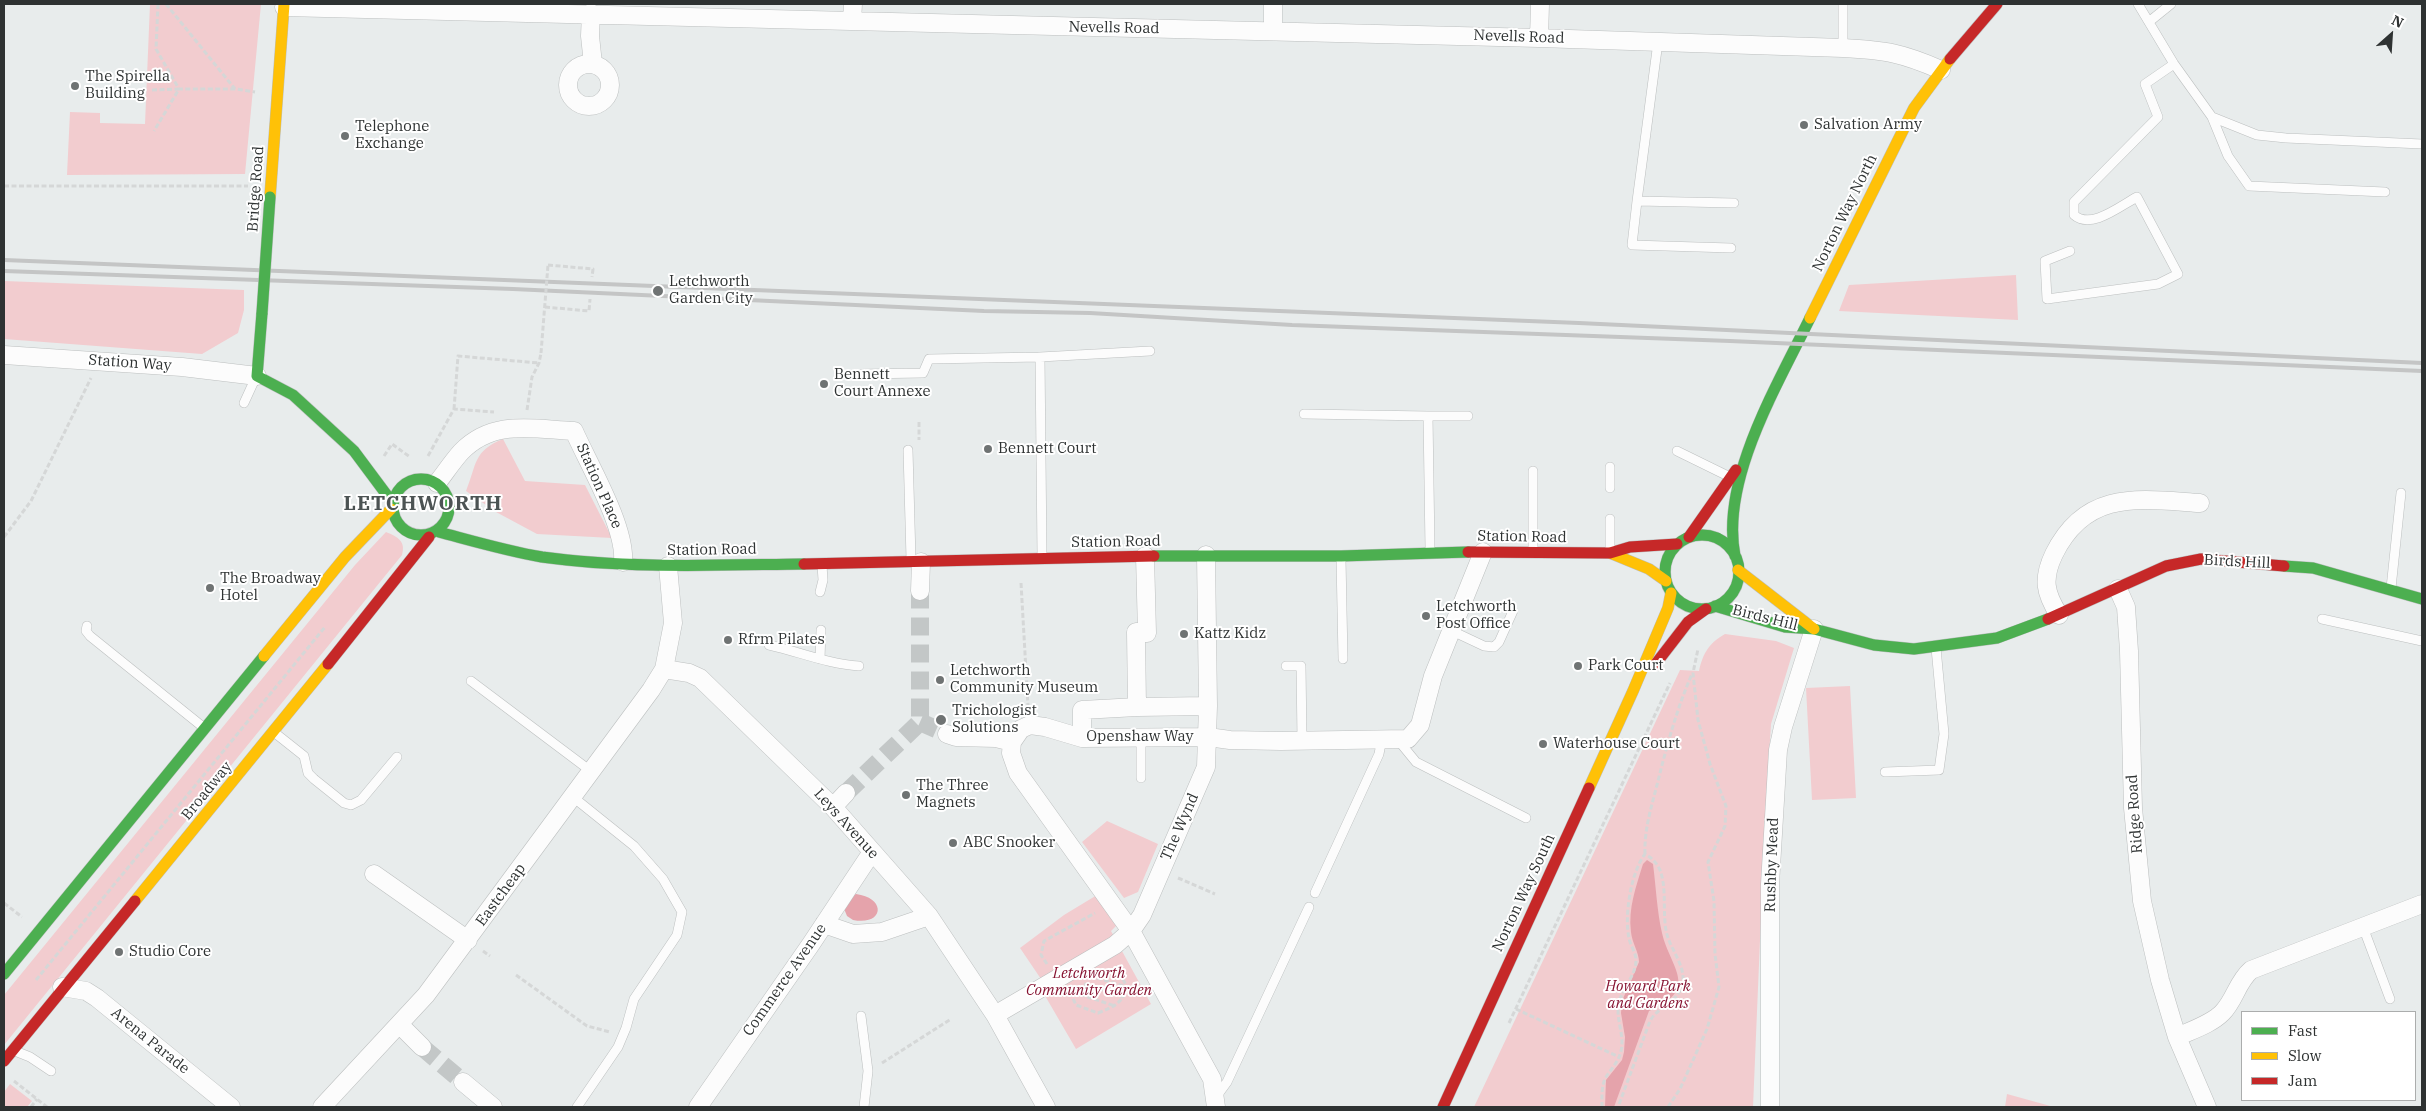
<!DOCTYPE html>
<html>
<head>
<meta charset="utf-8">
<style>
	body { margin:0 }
	#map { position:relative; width:2426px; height:1111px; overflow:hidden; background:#e8ecec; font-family:"IBM Plex Serif",serif }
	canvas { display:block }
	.frame { position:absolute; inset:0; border:5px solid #2e3232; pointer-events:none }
	.legend { position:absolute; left:2241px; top:1011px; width:175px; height:90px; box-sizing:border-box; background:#fff; border:1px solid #abadad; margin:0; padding:6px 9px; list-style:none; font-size:15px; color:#2e3232 }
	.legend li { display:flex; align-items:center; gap:10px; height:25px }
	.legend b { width:25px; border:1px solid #abadad }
	.north { position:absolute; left:2366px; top:10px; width:50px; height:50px; -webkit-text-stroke:4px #fff; paint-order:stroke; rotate:26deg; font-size:14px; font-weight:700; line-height:20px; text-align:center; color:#2e3232 }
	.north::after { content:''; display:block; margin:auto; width:18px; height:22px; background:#2e3232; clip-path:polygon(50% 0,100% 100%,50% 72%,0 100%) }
</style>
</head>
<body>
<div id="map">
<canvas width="2426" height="1111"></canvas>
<div class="frame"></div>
<ul class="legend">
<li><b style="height:6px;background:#4caf50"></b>Fast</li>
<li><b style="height:6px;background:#ffc107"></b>Slow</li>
<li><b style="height:6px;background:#c62828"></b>Jam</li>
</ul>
<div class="north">N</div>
</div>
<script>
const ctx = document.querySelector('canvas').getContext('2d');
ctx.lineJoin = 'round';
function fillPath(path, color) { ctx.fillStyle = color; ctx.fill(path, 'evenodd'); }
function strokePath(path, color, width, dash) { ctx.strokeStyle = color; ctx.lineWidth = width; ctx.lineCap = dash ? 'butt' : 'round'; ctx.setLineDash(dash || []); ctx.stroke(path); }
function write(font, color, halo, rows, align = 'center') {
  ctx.font = font + ' "IBM Plex Serif",serif'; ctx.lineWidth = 4; ctx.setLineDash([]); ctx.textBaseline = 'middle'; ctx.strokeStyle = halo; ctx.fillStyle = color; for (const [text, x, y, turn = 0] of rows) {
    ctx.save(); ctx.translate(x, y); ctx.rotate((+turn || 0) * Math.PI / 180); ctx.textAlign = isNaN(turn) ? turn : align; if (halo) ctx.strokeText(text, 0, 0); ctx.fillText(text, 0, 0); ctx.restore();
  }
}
fillPath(new Path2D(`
	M150 4H261L245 174 67 175 70 112 100 113V123L145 124Z
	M2016 275 2018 320 1839 311 1849 285Z
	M4 281 244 290V310L238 333 202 354 4 339Z
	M503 439 525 481 585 485 612 538 537 534 496 512 466 491C477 464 473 451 503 439Z
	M386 532C398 537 406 541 402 555L4 1045V995L355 565Z
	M1725 634 1776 641 1794 648 1771 724 1765 821 1753 1107H1474L1680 670 1699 671C1703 653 1709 643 1725 634Z
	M1850 686 1856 798 1812 800 1806 688Z
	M1107 821 1158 844 1138 892 1124 898 1082 842Z
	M1097 895 1118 924 1111 931 1151 1004 1076 1049 1044 994 1041 979 1020 948 1064 915Z
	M10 1084 32 1101 27 1107H4V1092Z
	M2007 1094 2054 1107H2005Z`), '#f2cccf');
fillPath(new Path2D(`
	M1647 860 1653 864C1656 887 1657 911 1662 933 1670 968 1701 989 1649 1011L1614 1107H1605L1606 1080 1622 1060 1624 1052 1625 1037 1621 1013 1622 1001 1639 962C1639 952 1632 943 1631 932 1628 908 1636 887 1643 864Z
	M856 894C887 898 884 926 853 920L847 916 843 906 850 897Z`), '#e5a3ab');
strokePath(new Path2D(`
	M920 722 947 734
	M846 793 920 722V591
	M422 1047 463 1082`), '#c3c7c7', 18, [18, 9]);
const lane = new Path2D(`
	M1843 4V48
	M2138 4 2174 64 2212 117 2228 156 2249 186 2385 192
	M2150 21 2171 4
	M1658 42 1637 201 1734 203
	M2212 117 2257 135 2286 138 2422 144
	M1637 201 1632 245 1731 248
	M2070 251 2045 261 2047 299 2158 284 2178 274 2137 197C2120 206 2091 230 2074 215V202L2158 117 2145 84 2174 64
	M861 374 923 373 929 359 1040 357
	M244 403 255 379
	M1304 414 1428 416 1430 549
	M1428 416H1468
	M908 450 911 559
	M1677 451 1728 476
	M1610 467V488
	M1533 471V550
	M1610 551V519
	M1042 556 1040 357 1150 351
	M1341 559 1343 659
	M2391 588 2401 493
	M820 592 823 580 822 565
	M2322 619 2422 641
	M87 626 86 631 90 636 203 727
	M1450 630 1484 646 1494 647 1499 642 1513 611
	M769 645C800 652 828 664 859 666
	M820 659 821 630
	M1286 666H1301L1302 740
	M471 681 592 772
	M275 733 304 756 308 773 314 779 344 803 351 805 361 800 397 757
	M1398 740 1416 762 1526 818
	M1885 772 1939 770 1944 734 1936 648
	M1141 778V738
	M573 797 634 846 663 879 682 912 677 935 634 999 626 1028 618 1047 577 1107
	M1315 893 1379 754 1382 738
	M2363 927 2390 999
	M861 1016 868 1071 864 1107
	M15 1051 30 1057 51 1071
	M1216 1097 1227 1082 1309 907`);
const street = new Path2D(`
	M284 7 1539 38 1843 48C1885 50 1902 53 1941 70
	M591 13 590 36 593 64
	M852 21 853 4
	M1273 31V4
	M1539 38 1540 4
	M568 85a21 21 0 1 1 42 0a21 21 0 1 1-42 0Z
	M4 355 182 367 257 376
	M437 483C445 473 452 462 461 452 493 419 532 429 574 431 589 465 626 527 623 562
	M2118 589 2126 607 2129 651 2133 808 2142 901 2160 980 2177 1037 2207 1107
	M920 591 921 562
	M2059 615C2045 593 2042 579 2054 554 2086 489 2139 499 2200 503
	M664 669 689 673 700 678 833 807 929 916 995 1015 1046 1107
	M1137 707 1208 706
	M947 734 956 737 996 738 1012 742
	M1082 738V710L1137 707 1136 632 1147 633 1145 556
	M833 807 846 793
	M374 874 468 940
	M824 924 853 934 882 932 929 916
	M62 987 86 991 97 998 231 1107
	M995 1015 1115 945 1131 931 1142 915 1206 767 1208 706 1206 555
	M400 1025 422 1047
	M2177 1037C2192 1030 2211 1024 2222 1013 2235 1000 2237 982 2251 970L2422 904
	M463 1082 493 1107
	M322 1107 426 995 651 690 664 669 673 623 668 566
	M698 1107 811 944 872 852
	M1216 1107 1212 1079 1131 931 1018 773 1011 753 1012 742 1021 729 1030 725 1045 727 1082 738 1208 737 1230 740 1281 741 1408 739 1420 725 1433 676 1483 552
	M1770 1107V884L1778 750 1783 727 1814 629`);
const fast = new Path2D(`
	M257 376 293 395 354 451 392 502
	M257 376 262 313
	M393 507a28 28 0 1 1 56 0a28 28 0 1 1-56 0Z
	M439 532C473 541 507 551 542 557 628 569 718 565 804 564
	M1665 572a37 37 0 1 1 74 0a37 37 0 1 1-74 0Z
	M1154 556H1341L1468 552
	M1735 556C1720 480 1777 386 1810 318
	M2284 566 2313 568 2422 599
	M1715 606 1785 627 1814 629 1874 645 1914 649 1997 638 2048 619
	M4 974 264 656`);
const slow = new Path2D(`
	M270 197 284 4
	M1810 318 1914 108 1950 59
	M1610 553 1649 569 1666 581
	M1738 570 1814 629
	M264 656 345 557 391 509
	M1589 788 1633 691 1668 608 1671 593
	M135 901 328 664`);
const jam = new Path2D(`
	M1950 59 1997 4
	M1689 537 1736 470
	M1468 552 1610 553 1630 547 1677 544
	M804 564 1154 556
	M2048 619 2166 566 2201 559 2284 566
	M328 664 429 537
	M1654 666 1688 622 1706 609
	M4 1061 135 901
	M1443 1107 1589 788`);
strokePath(lane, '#bcbfbf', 10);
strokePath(street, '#bcbfbf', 19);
strokePath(fast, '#bcbfbf', 12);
strokePath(slow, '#bcbfbf', 12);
strokePath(jam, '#bcbfbf', 12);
strokePath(new Path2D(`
	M158 4 156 49 179 89H236L255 92
	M166 4 235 89
	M152 90 179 89 154 131
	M4 186H248
	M548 265 593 269 592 277
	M545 307 589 311 590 299
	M454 409 458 356 539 363
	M527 410 532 377 539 363 541 353
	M919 422V440
	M384 456 392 444 410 457
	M428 456 454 409 494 412
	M4 537 31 501 91 378
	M1021 583 1028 706
	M1645 854C1644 829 1652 805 1658 781 1667 745 1677 708 1692 674
	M1178 878 1215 894
	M4 903 22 917
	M483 951 490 956
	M1047 964 1041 955 1044 941 1095 913
	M516 975 587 1026 610 1032
	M1097 978 1127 987
	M36 980 325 627
	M1084 984 1124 997
	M1070 992 1076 1005 1098 1013C1113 1007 1122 1004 1127 987L1116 966
	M1073 992 1115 1006
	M1516 1009 1619 1057
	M1509 1023 1670 683
	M882 1063 951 1019
	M14 1081 47 1107
	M31 1107 37 1099
	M1602 1107C1602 1097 1601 1086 1606 1077 1611 1069 1619 1061 1621 1051 1625 1035 1615 1018 1619 1002 1623 988 1636 975 1636 960 1636 953 1630 945 1629 938 1624 916 1631 872 1645 854 1652 858 1656 862 1660 870 1668 892 1661 917 1668 938 1673 952 1687 970 1682 985 1677 1004 1658 1006 1650 1021L1618 1107
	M1668 1107 1680 1089 1707 1029 1719 987 1715 954 1714 901 1708 862 1725 826 1726 806 1710 764 1698 720 1693 673 1698 649`), '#d5d7d7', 3, [5, 2.5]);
strokePath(lane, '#fcfcfc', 9);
strokePath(street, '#fcfcfc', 18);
strokePath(fast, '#4caf50', 11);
strokePath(slow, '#ffc107', 11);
strokePath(jam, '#c62828', 11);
strokePath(new Path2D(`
	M4 260 1579 323 2422 363
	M4 271 513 289 984 311 1090 313 1292 325 1730 341 2422 371`), '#c4c5c5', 4);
const fastBridge = new Path2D(`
	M262 313 270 197`);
strokePath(fastBridge, '#bcbfbf', 12, []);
strokePath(new Path2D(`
	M541 353 548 265`), '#d5d7d7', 3, [5, 2.5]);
strokePath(fastBridge, '#4caf50', 11);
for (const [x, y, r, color] of [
	[75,86,5,"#6f7373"],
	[1804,125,5,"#6f7373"],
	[345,136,5,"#6f7373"],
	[658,291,6,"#6f7373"],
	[824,384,5,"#6f7373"],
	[988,449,5,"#6f7373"],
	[210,588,5,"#6f7373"],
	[1426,616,5,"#6f7373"],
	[1184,634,5,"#6f7373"],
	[728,640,5,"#6f7373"],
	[1578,666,5,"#6f7373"],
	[940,680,5,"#6f7373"],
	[941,720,6,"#6f7373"],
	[1543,744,5,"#6f7373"],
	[906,795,5,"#6f7373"],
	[953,843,5,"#6f7373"],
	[119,952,5,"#6f7373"]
]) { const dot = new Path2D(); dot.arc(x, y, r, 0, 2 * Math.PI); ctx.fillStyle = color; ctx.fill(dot); strokePath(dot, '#fff', 2); }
write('15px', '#2e3232', '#fff', [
	["Nevells Road",1114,28,1],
	["Nevells Road",1519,37,2],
	["Bridge Road",256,189,-86],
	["Norton Way North",1845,213,-64],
	["Station Way",130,363,4],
	["Station Place",599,486,66],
	["Station Road",1522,537,1],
	["Station Road",1116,542,-1],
	["Station Road",712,550,-1],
	["Birds Hill",2237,562,3],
	["Birds Hill",1765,618,14],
	["Openshaw Way",1140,737],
	["Broadway",207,791,-51],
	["Ridge Road",2135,814,-94],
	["Leys Avenue",846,824,48],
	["The Wynd",1180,827,-66],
	["Rushby Mead",1772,865,-88],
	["Norton Way South",1524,893,-65],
	["Eastcheap",501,895,-54],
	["Commerce Avenue",785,980,-55],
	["Arena Parade",150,1041,39]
]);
write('15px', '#2e3232', '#fff', [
	["The Spirella",85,77],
	["Building",85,94],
	["Salvation Army",1814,125],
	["Telephone",355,127],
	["Exchange",355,144],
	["Letchworth",669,282],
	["Garden City",669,299],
	["Bennett",834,375],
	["Court Annexe",834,392],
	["Bennett Court",998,449],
	["The Broadway",220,579],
	["Hotel",220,596],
	["Letchworth",1436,607],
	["Post Office",1436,624],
	["Kattz Kidz",1194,634],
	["Rfrm Pilates",738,640],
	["Park Court",1588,666],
	["Letchworth",950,671],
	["Community Museum",950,688],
	["Trichologist",952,711],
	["Solutions",952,728],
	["Waterhouse Court",1553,744],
	["The Three",916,786],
	["Magnets",916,803],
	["ABC Snooker",963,843],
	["Studio Core",129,952]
], 'left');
write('italic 15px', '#871432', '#fff', [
	["Letchworth",1089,974],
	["Community Garden",1089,991],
	["Howard Park",1648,987],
	["and Gardens",1648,1004]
]);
ctx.letterSpacing = '1px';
write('bold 20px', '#4c5353', '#fff', [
	["LETCHWORTH",423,504]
]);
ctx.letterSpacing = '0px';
</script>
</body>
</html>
